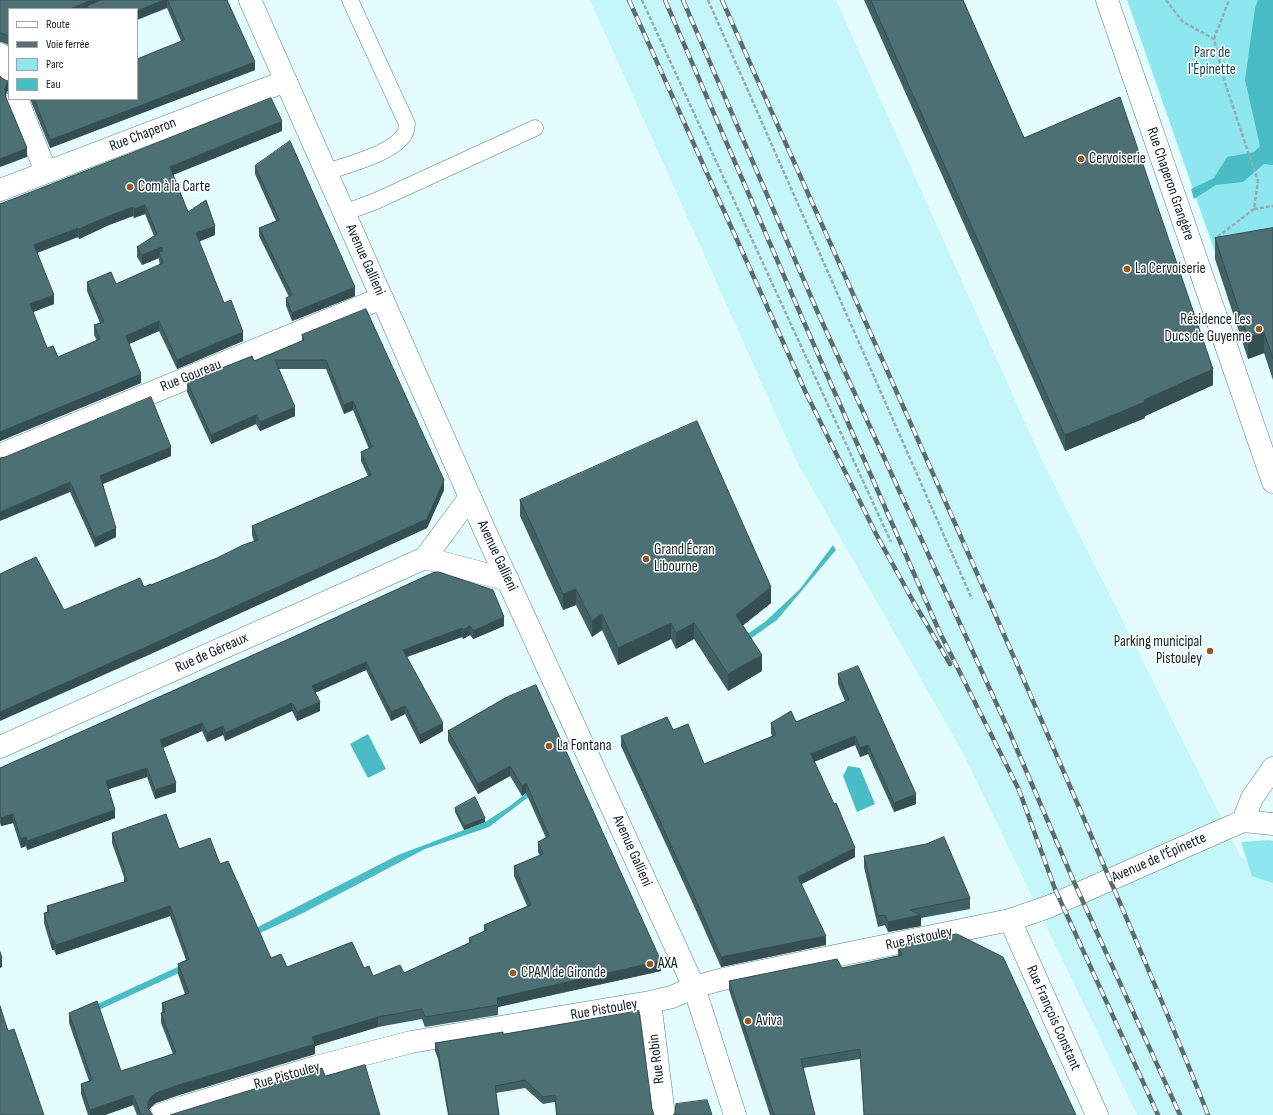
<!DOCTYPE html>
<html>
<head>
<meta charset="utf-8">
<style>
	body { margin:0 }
	#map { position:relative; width:1273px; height:1115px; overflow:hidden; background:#e5fcfe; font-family:"Sofia Sans Condensed",sans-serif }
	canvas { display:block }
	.legend { position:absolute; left:8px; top:8px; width:130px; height:92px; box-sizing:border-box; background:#fff; border:1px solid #9fa5a5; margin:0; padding:5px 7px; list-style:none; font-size:12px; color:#0f1e1f }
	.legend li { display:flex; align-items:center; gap:8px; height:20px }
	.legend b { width:20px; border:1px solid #9fa5a5 }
</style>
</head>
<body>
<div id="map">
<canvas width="1273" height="1115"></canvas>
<ul class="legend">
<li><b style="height:5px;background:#fff"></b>Route</li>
<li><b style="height:5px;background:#5b6d6e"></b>Voie ferrée</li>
<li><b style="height:11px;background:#8ee7ef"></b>Parc</li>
<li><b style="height:11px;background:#49bcc6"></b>Eau</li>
</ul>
</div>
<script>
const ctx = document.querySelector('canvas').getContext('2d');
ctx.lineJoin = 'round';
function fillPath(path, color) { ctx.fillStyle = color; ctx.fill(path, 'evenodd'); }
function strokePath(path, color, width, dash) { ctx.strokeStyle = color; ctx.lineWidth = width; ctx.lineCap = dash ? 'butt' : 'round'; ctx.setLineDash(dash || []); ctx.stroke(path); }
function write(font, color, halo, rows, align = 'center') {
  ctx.font = font + ' "Sofia Sans Condensed",sans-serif'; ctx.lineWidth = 3; ctx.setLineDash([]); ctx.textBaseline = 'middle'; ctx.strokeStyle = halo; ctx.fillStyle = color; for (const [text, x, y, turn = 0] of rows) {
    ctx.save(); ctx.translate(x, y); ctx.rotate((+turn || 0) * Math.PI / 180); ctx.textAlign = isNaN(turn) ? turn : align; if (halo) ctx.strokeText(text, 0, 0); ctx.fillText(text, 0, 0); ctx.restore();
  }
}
fillPath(new Path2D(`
	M590 0H836L1041 458 1241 857 1273 870V1115H1137L963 753 797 462Z`), '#c4f6fa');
fillPath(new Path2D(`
	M1127 0H1273V247L1216 255Z
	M1270 840 1273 841V883L1252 876 1241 842Z`), '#8ee7ef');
fillPath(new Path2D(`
	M1258 0H1273V165L1264 164 1243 182 1216 185 1194 199 1191 189 1214 178 1227 157 1254 152 1260 146 1245 80 1255 8Z
	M833 545 836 550 777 620 712 666 708 662 766 621 800 589Z
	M368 734 386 769 368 778 350 744Z
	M561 765 551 780 489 827 425 849 301 914 256 935 254 929 398 855 485 822 510 806Z
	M848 766 860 768 875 804 857 812 843 776Z
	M212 951 214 957 90 1014 89 1008Z`), '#49bcc6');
const lane = new Path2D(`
	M326 172C347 165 395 153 405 133 407 130 406 127 407 124L350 0
	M344 213 376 201 535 128`);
const street = new Path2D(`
	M1107 0 1273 482
	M0 54 9 77
	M17 99 46 172
	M0 190 286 81
	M0 455 382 298
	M425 558 508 580
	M0 747 425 558 470 497
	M1243 821 1252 798 1273 768
	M1010 920 1097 1115
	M650 1002 664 1115
	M160 1115 183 1107 316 1067 411 1042 650 1002 672 997 694 987 723 979 1010 920 1048 907 1243 821 1273 824`);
const secondary = new Path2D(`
	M250 0 485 531 694 987 735 1115`);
strokePath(lane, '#5b7f83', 17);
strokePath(street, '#5b7f83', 23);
strokePath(secondary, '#5b7f83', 23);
strokePath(new Path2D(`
	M642 0 891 542
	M708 0 972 599
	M1166 0 1183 22 1214 39 1225 83 1258 181 1254 209 1216 238
	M1214 39 1229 0
	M1254 209 1273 206`), '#98acad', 2.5, [4, 2]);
strokePath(lane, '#fff', 16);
strokePath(street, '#fff', 22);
strokePath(secondary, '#fff', 22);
const rail = new Path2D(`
	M629 0 806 393 876 534 913 601 950 664
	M665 0 803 320 940 633 1019 790 1055 889 1158 1115
	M683 0 818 313 1009 731 1074 882 1180 1115
	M722 0C845 278 971 554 1090 833 1130 927 1171 1020 1208 1115`);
strokePath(rail, '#5b6d6e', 4.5);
strokePath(rail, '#fff', 3, [9]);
fillPath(new Path2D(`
	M0 0H227L255 70 50 148 30 99H137L181 41 167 8 137 9H9V46L7 44 1 42H0Z
	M864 0H963L1024 138 1213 385 1145 416V418L1065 451Z
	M282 131 173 175 188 212 215 235 199 241 224 303 243 341 177 369 159 331 129 344 141 383 0 441V204ZM145 214 154 236 137 247V257L142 265 159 258V261L160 265 116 284 87 282V291L100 323 94 325V335L97 341 58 357 47 348 33 312 54 304 37 253 78 237 79 239 109 225 133 216 134 218Z
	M255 166 355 296 292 321 286 306V298L289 297 259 236V228L276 221 255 174Z
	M1273 228V380L1264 353 1248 359 1215 259V238Z
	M366 309 444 490 427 528 144 657 64 610 144 587 151 585 217 558 254 542 252 535V526L368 476 361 461V452L369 449 353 410 344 414 326 369H279L295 416 260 431 256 424 211 444 187 392V382L254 361 302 341V335Z
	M171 456 103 484 116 537 95 547 70 492 0 458Z
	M520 500 771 603 743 625 762 671 728 691 694 639 676 649 671 639 618 665 602 630 592 637 576 605 563 610 520 516Z
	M435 572 504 626 473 639 470 635 463 639 462 637 407 657 443 731 420 744 405 714 391 721 366 670 315 693 320 711 297 721 292 711 225 741 223 735 207 742 202 731 163 748 176 792 155 799 147 777 108 789 115 818 27 850 26 846 21 848 13 823 1 826 0 823V768L291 638Z
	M838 674 916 804 894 812 868 754 860 757 855 745 814 762 855 857 801 884 826 945 721 967 690 897 621 746V736L673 730 704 764 772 736 771 733V723L796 722 845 701 838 684Z
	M507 697 661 971 498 1007V1015L425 1027 422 1019 378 1027 315 1046V1054L179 1095 156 1103 151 1107 149 1110 153 1115H137L133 1105 105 1115H88L81 1094V1084L89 1081 69 1023V1013L121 1071 173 1054 161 1023V1013L162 1012V1003L185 994 178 974V964L186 960 170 916 56 955 54 950H52L44 923V913L47 912V906L124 882V877L112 843V833L179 849 220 864 271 958 287 967 364 968 373 976 404 973 469 943V938L484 931V925L527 906 514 876V866L540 856 538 852V842L546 838 526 793 522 796 510 776 478 794 448 741V731Z
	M455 808 485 822 464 830 455 812Z
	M864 856 970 898V909L921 918V926L888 932 885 925 878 927 864 867Z
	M898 946 1076 1115H864L860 1059 803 1068 815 1115H770L729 990V981L842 968 898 956Z
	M503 1034 652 1109 654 1115H556L555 1102 543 1104 525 1088 496 1093 499 1115H448L438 1059 435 1051V1043Z`), '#416064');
fillPath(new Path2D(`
	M92 0H112L87 6V9H70Z
	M164 0H167V8L137 20V11Z
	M255 62V70L50 148V140Z
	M9 81V90L7 92 5 97V88L7 83Z
	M282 121V131L170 176V167Z
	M27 148V157L0 167V159Z
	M145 205V214L134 218V209Z
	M133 207V216L109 225 79 239V229L109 216Z
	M215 226V235L196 243V233Z
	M78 228V237L34 254V245Z
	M162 247V256L159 252V258L142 265V255Z
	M355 287V296L292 321V313Z
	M54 295V304L30 313V304Z
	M159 321V331L126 345V336Z
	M243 332V341L177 369V360Z
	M1264 332V353L1248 359V338Z
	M1213 369V385L1145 416V418L1065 451V435Z
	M141 374V383L0 441V432Z
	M353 401V410L344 414V405Z
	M295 407V416L260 431V422Z
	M256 415V424L211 444V435Z
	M171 447V456L100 485V476Z
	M444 480V490L427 528 144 657 0 721V712Z
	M70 482V492L0 521V512Z
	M116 528V537L95 547V538Z
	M771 587V603L736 631V615Z
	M576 589V605L563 610V594Z
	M602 614V630L592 637V621Z
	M504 617V626L473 639V631Z
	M671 623V639L618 665V648Z
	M694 623V639L676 649V633Z
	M470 626V635L463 639V630Z
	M462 628V637L403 658V650Z
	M762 655V671L728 691V674Z
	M366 662V670L312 694V686Z
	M320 702V711L297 721V712Z
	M292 703V711L225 741V733Z
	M405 706V714L391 721V712Z
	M202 723V731L160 749V740Z
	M443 723V731L420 744V735Z
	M223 726V735L207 742V733Z
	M855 736V745L811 763V754Z
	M868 745V754L860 757V748Z
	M510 766V776L478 794V784Z
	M147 768V777L106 790V781Z
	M176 783V792L155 799V790Z
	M526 783V793L522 796V786Z
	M916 794V804L894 812V803Z
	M115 810V818L27 850V841Z
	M13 814V823L1 826V818Z
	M485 818V822L464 830V826Z
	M26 837V846L21 848V839Z
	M855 848V857L798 886V877Z
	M170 906V916L56 955V945Z
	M921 915V926L888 932V922Z
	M826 936V945L721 967V957Z
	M52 940H54V950H52Z
	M2 958V967L0 968V959Z
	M661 961V971L498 1007 497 998Z
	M378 1017V1027L315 1046V1054L179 1095 156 1103 151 1107 148 1112V1102L151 1097 156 1093 312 1037Z
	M133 1095V1105L105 1115H90V1110Z`), '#354e51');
const building = new Path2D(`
	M0 0H92L70 9H9V37L7 35 1 33H0Z
	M101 0H164L137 11V9H89L87 6Z
	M168 0H227L255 62 50 140 34 99H137V59L184 40Z
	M871 0H963L1024 138 1120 97 1213 369 1144 400 1145 402 1065 435Z
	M0 76 2 78 7 81 9 80 7 83 5 88V95L27 148 0 159Z
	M271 98 282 121 170 167 188 212 206 200 215 226 196 233 224 303 231 300 243 332 177 360 159 321 126 336 141 374 0 432V204L129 154ZM145 205 157 234 137 247 142 255 162 247 163 251 159 252 163 263 116 284 111 272 87 282 104 322 94 325 100 339 58 357 53 346 47 348 30 304 54 295 34 245 78 228 79 229 109 216 133 207 134 209Z
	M290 141 355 287 292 313 286 298 292 295 259 228 279 220 255 166Z
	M1273 228V359L1264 332 1248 338 1215 238Z
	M366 309 444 480 427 519 144 648 0 712V574L36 557 64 610 140 578 144 587 151 584V585L217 558 243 545 258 540 252 526 371 475 361 452 372 447 353 401 344 405 326 360H275L295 407 260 422 256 415 211 435 187 382 252 356 254 361 304 340 302 335Z
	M151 397 171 447 100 476 116 528 95 538 70 482 0 512V458L5 457Z
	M697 421 771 587 736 615 762 655 728 674 694 623 676 633 671 623 618 648 602 614 592 621 576 589 563 594 520 500Z
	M435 572H439L493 590 504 617 473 631 470 626 463 630 462 628 403 650 443 723 420 735 405 706 391 712 366 662 312 686 320 702 297 712 292 703 225 733 223 726 207 733 202 723 160 740 176 783 155 790 147 768 106 781 115 810 27 841 26 837 21 839 13 814 1 818 0 814V768L291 638Z
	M858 666 916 794 894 803 868 745 860 748 855 736 811 754 834 804 836 803 855 848 798 877 826 936 721 957 690 887 621 736 667 717 673 730 688 724 704 764 776 735 771 723 791 711 796 722 849 700 838 674Z
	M536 685 661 961 497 998 498 1005 425 1017 422 1009 378 1017 312 1037 315 1044 179 1085 156 1093 151 1097 148 1102V1109L153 1115H141L133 1095 90 1110 81 1084 92 1080 69 1013 97 1001 121 1071 176 1053 161 1013 165 1012 162 1003 189 993 178 964 189 959 170 906 56 945 54 940H52L44 913 49 912 47 906 127 881 124 871H125L112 833 166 814 179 849 210 838 220 864 228 861 271 958 281 954 287 967 352 942 364 968 369 966 373 976 400 965 404 973 471 942 469 938 487 930 484 925 531 905 514 866 543 854 538 842 549 836 526 783 522 786 510 766 478 784 448 731 507 697Z
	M475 797 485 818 464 826 455 808Z
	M944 837 970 898 910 910 921 915 888 922 885 915 878 916 864 856 926 844Z
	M957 934 1003 957 1076 1115H864L860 1049 801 1059 815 1115H774L729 981 837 959 842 968 902 955 898 946Z
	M0 952 2 958 0 959Z
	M0 1006 8 1031 14 1029 44 1115H0Z
	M639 1011 652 1109 654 1115H557L555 1095 543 1097 525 1080 495 1086 499 1115H449L438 1051 435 1043 503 1032V1034Z
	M365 1065 380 1115H170L322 1068 325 1076Z
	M707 1100 712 1115H673L675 1113 676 1104Z`);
fillPath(building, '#4c7074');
strokePath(building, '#354e51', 1);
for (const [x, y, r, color] of [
	[1081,159,4,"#985625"],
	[130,187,4,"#985625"],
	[1127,269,4,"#985625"],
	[1259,329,4,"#985625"],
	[646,559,4,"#985625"],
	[1210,651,4,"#985625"],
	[549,746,4,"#985625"],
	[650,964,4,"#985625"],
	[513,973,4,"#985625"],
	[748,1021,4,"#985625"]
]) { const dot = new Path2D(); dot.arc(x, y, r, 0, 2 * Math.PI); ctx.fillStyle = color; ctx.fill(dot); strokePath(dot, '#fff', 1.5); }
write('15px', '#17494e', '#fff', [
	["Parc de",1212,53],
	["l'Épinette",1212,70]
]);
write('15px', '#0f1e1f', '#fff', [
	["Rue Chaperon",143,135,-21],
	["Rue Chaperon Grangère",1170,184,71],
	["Avenue Gallieni",365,260,66],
	["Rue Goureau",191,376,-22],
	["Avenue Gallieni",497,556,65],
	["Rue de Géreaux",212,653,-24],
	["Avenue Gallieni",632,851,66],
	["Avenue de l'Épinette",1159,858,-24],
	["Rue Pistouley",919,939,-12],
	["Rue Pistouley",604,1010,-10],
	["Rue François Constant",1053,1018,66],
	["Rue Robin",657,1059,-97],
	["Rue Pistouley",287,1076,-16]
]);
write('15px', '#0f1e1f', '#fff', [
	["Cervoiserie",1089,159],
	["Com à la Carte",138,187],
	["La Cervoiserie",1135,269],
	["Résidence Les",1251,320,"right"],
	["Ducs de Guyenne",1251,337,"right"],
	["Grand Écran",654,550],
	["Libourne",654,567],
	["Parking municipal",1202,642,"right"],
	["Pistouley",1202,659,"right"],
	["La Fontana",557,746],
	["AXA",658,964],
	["CPAM de Gironde",521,973],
	["Aviva",756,1021]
], 'left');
</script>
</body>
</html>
